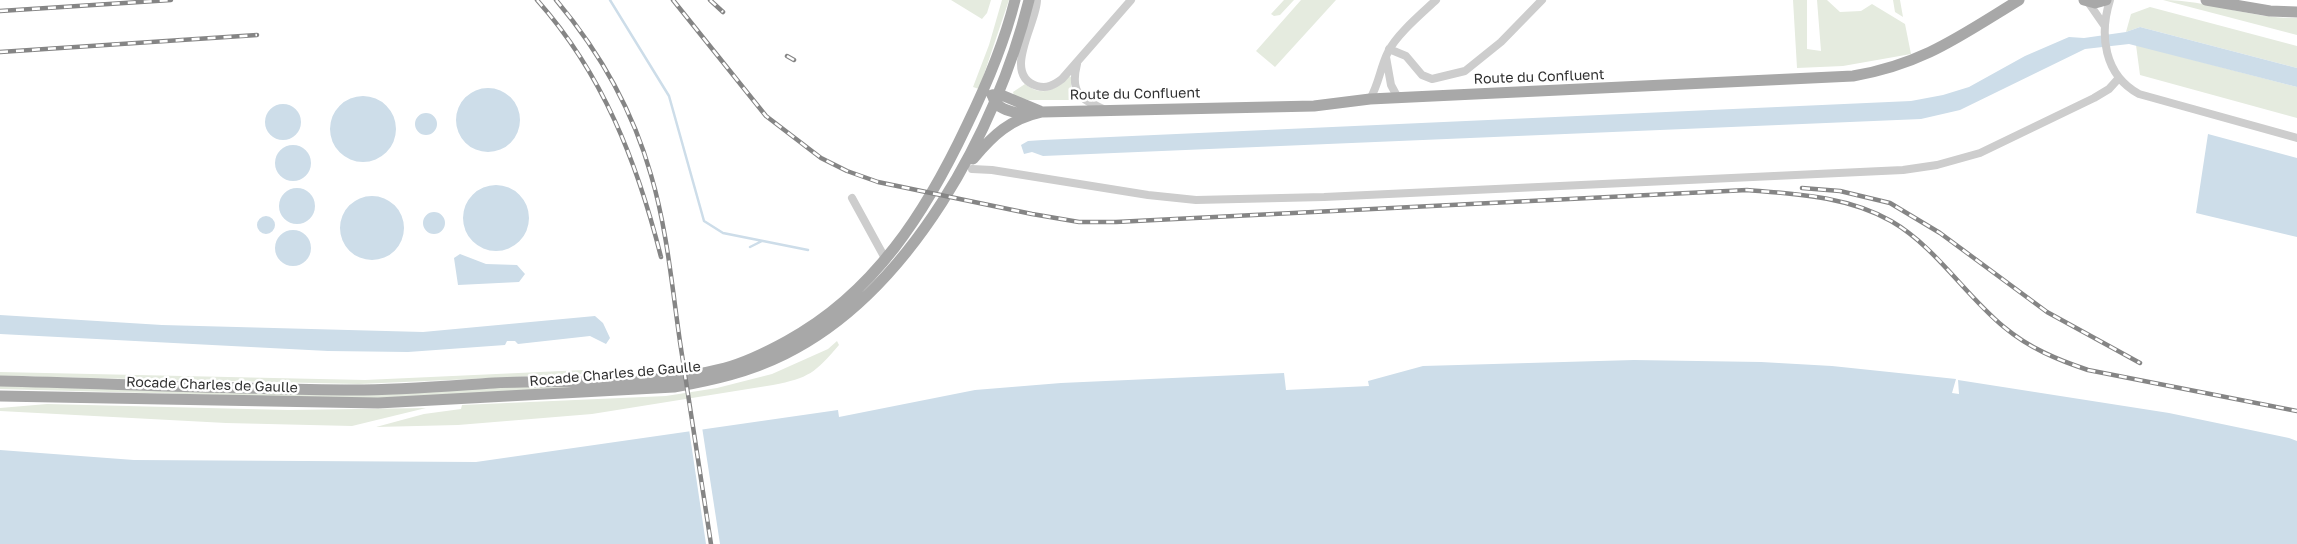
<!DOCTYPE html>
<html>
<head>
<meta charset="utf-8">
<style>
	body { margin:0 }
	canvas { display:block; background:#fff }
</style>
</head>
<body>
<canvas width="2297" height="544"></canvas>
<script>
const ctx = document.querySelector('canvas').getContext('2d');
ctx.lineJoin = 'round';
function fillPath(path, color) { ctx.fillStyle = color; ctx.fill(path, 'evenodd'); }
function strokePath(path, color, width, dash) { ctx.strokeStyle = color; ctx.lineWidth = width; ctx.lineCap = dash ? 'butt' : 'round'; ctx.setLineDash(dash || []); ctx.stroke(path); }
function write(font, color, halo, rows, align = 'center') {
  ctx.font = font + ' "Golos Text",sans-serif'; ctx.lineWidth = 5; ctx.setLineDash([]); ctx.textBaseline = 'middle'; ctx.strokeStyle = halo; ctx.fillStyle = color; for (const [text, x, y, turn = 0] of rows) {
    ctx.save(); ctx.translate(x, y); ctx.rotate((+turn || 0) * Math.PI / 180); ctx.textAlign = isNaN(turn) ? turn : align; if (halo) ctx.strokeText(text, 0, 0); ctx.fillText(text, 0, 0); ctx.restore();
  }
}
fillPath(new Path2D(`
	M951 0H991L987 13 982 19Z
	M1002 0H1009L979 89 973 87 989 45Z
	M1284 0H1294L1280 15 1274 16 1271 14Z
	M1301 0H1336L1275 67 1256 51Z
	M1793 0H1807V49L1821 51 1817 0H1827L1840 12 1861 11 1872 4 1905 24 1911 54 1843 66 1797 68Z
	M1893 0H1900L1903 17 1895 12Z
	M2163 0C2208 0 2252 19 2297 18V35Z
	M2150 7 2297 46V68L2140 27 2126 32 2131 14Z
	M2136 45 2297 87V118L2140 75Z
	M1068 76 1071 77V87L1076 97 1075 100H1028L1014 96 1013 92 1025 84C1042 97 1056 91 1068 76Z
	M837 341 839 345C815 373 809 378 773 385L592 414 458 425 376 427 424 414 461 409 462 405 666 396 717 388 772 374 828 349Z
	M584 370V374L359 384 0 376V372L365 380Z
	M543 384 590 387 370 399 0 389V386Z
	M47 404 288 410 426 408 352 426 226 423 0 411V408Z`), '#e5ebdf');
fillPath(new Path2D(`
	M2140 27 2297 68V87L2129 44 2085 49 1960 110 1921 119 1043 156 1032 152 1024 154 1021 145 1028 141 1043 140 1911 101 1943 95 1969 87 2025 56 2069 37 2084 38 2126 32Z
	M456 120a32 32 0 1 1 64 0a32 32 0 1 1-64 0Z
	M330 129a33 33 0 1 1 66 0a33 33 0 1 1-66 0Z
	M265 122a18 18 0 1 1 36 0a18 18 0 1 1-36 0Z
	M415 124a11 11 0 1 1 22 0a11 11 0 1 1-22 0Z
	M2208 134 2297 158V237L2196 213Z
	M275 163a18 18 0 1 1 36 0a18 18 0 1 1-36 0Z
	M463 218a33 33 0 1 1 66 0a33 33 0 1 1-66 0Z
	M279 206a18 18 0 1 1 36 0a18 18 0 1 1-36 0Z
	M340 228a32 32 0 1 1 64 0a32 32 0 1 1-64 0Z
	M423 223a11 11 0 1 1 22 0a11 11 0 1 1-22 0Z
	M257 225a9 9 0 1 1 18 0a9 9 0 1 1-18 0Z
	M275 248a18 18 0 1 1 36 0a18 18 0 1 1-36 0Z
	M460 254 486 264 517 265 525 274 519 282 458 285 454 258Z
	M0 315 162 325 423 332 595 316 603 323 610 338 606 344 590 336 518 344 515 341H507L505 345 408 352 328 351 0 334Z
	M1634 360 1761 362 1832 366 1956 379 1952 393 1959 394 1958 380 2169 413 2289 438 2297 441V544H0V450L134 460 476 462 838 410 839 417 975 390 1061 383 1284 373 1286 390 1369 386 1368 381 1423 366Z`), '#cddde9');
fillPath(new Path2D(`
	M702 427 720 544H706L689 429Z`), '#fff');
strokePath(new Path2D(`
	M610 0 669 96 704 221 723 233 808 250
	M750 247 762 241`), '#cddde9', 2.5);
strokePath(new Path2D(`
	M1037 0C1037 23 1001 75 1037 86 1047 89 1054 85 1062 79L1131 0
	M2110 0C2099 35 2104 75 2139 94L2297 138
	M2088 2 2104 25
	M1389 49 1406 56 1422 75 1432 79 1465 71 1501 42 1542 0
	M1386 57 1391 85 1398 98
	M1077 64C1070 92 1079 98 1103 109
	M1370 99C1379 84 1380 68 1388 52 1396 35 1421 14 1436 0
	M972 169 992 170 1148 195 1196 200 1324 197 1903 170 1937 165 1980 153 2094 98 2109 89 2118 79
	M852 198 886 260`), '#cdcdcd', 8);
strokePath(new Path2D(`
	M2084 0 2095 3 2106 0
	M2206 0 2270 11 2297 12
	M992 95 999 94 1040 111
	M993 97C996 110 1014 112 1026 115
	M973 159C993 135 1010 119 1042 112L1314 106 1370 99 1853 76C1923 64 1960 36 2019 0
	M0 381C118 384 236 389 354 390 401 390 448 386 494 383 569 379 653 387 725 368 747 362 767 352 787 341 874 294 926 212 967 125 987 84 1004 44 1015 0
	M0 396 378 403 674 387C713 380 749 372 785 354 910 292 997 130 1029 0`), '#a8a8a8', 11);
const rail = new Path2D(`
	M537 0C603 74 637 162 661 257
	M556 0C599 51 633 111 651 175 667 229 672 287 680 342 690 410 701 477 711 544
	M673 0 766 116 821 158 847 171 878 182 1032 214 1079 222H1116L1747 190C1796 194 1847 196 1891 221 1936 247 1964 294 2004 327 2029 348 2058 360 2088 370L2297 411
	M710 0 723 12
	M0 11 171 0
	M0 52 257 35
	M787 56 794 60
	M1802 188 1840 191 1890 203 1940 233 2047 312 2140 363`);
strokePath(rail, '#858585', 4.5);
strokePath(rail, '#fff', 2.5, [8]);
write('14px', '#303030', '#fff', [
	["Route du Confluent",1539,77,-2],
	["Route du Confluent",1135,94,-1],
	["Rocade Charles de Gaulle",615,374,-5],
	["Rocade Charles de Gaulle",212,385,2]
]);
</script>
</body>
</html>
